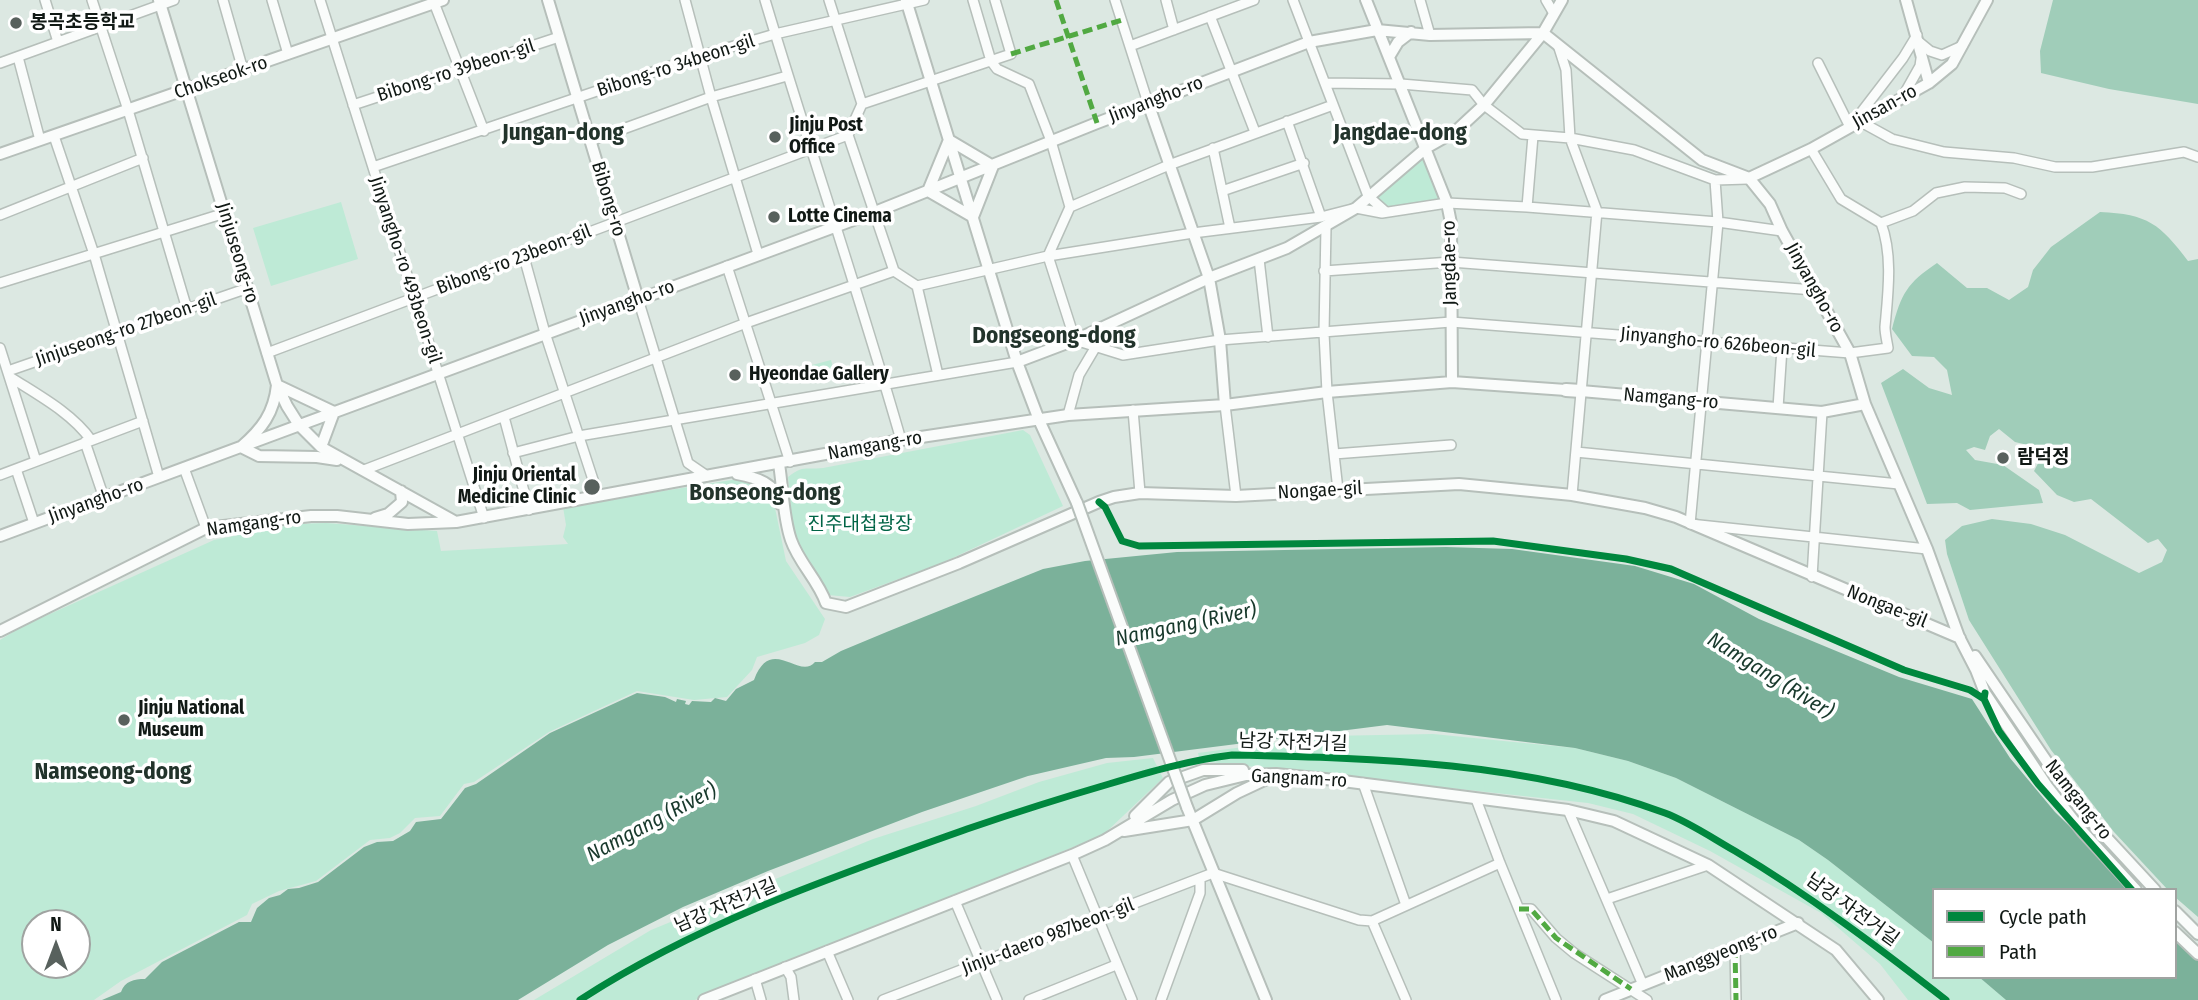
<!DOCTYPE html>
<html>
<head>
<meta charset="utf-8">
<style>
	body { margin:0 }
	#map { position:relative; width:2198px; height:1000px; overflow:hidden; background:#dce8e2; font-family:"Fira Sans Condensed",sans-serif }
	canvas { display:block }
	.legend { position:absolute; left:1932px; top:888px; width:245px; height:91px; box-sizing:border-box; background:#fff; border:2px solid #a0a3a1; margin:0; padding:9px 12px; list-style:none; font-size:21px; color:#111915 }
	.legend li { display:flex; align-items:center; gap:14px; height:35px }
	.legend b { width:35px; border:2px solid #a0a3a1 }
	.north { position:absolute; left:21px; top:909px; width:70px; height:70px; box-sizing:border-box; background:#fff; border:2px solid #a0a3a1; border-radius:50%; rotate:0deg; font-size:19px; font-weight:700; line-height:28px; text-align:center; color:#111915 }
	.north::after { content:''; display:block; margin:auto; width:24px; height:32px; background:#58615d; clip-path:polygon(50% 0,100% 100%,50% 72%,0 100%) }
</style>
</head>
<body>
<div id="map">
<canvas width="2198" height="1000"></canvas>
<ul class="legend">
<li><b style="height:9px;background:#00873e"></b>Cycle path</li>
<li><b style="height:9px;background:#51a942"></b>Path</li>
</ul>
<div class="north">N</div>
</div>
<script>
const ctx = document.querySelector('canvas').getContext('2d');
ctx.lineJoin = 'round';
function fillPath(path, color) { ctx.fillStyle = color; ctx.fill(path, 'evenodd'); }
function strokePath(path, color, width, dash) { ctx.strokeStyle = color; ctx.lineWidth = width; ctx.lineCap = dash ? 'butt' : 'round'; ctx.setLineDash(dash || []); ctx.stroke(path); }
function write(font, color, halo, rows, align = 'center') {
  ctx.font = font + ' "Fira Sans Condensed","Noto Sans KR",sans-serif'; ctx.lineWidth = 7; ctx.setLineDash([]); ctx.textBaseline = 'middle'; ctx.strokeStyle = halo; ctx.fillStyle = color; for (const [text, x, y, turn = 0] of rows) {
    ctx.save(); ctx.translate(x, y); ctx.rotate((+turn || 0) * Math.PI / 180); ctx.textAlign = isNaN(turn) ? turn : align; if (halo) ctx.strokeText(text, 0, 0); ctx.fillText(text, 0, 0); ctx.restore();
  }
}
fillPath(new Path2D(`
	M1426 148 1447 203 1386 212 1369 196Z
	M341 202 358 259 271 286 253 228Z
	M831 360 835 375 816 380 812 365Z
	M1023 430 1030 435 1063 506 942 563 850 597 828 595 794 540 788 477C804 465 803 470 823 468Z
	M738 479 767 487 775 508 786 561 825 619 819 635 805 643 757 657 752 670 727 697 694 700 637 691 549 732 474 782 464 784 440 816 415 818 400 833 390 838 370 840 316 881 279 891 252 904 247 915 121 981 94 1000H0V640L21 627 214 540 294 524 326 523 437 531 441 551 568 544 563 537 566 525 563 507ZM35 923H77V965H35Z
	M1433 734 1575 748 1628 761 1676 778 1799 840 1828 860 1934 943V977H1979L2006 1000H1908L1880 964 1821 913 1710 851 1633 814 1588 803 1200 761 1198 753 1327 736Z
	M1153 758 1163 778 1103 835 695 1000H534L651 930 873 839 976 806 1039 782 1107 763Z`), '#beead6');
fillPath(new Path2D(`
	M2053 0H2198V104L2109 89 2041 73 2040 51Z
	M2100 212C2148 214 2160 224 2188 261L2198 259V917L2175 897V890H2168L2114 832 2051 750 1969 620 1947 554 1945 540 1962 526 1992 519 2031 524 2065 535 2139 573 2162 562 2167 550 2158 539 2148 543 2091 499 2074 502 2057 495 2034 471 2043 454 2036 447 2015 442 1999 429 1990 436 1985 450 1974 447 1966 450 1975 460 2003 465 2039 490 2043 503 1970 510 1957 503 1927 504 1881 383 1903 369 1929 388 1952 395 1947 370 1934 357 1912 356 1892 329C1901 294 1907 283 1937 263L1967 288H1987L2009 300 2028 287 2033 270 2051 247Z`), '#a0cdb9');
fillPath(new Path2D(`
	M1446 547 1512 549 1635 566 1694 584 1759 619 1899 677 1972 699 2010 758 2055 812 2135 890H1934V943L1828 860 1799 840 1676 778 1628 761 1575 748 1387 725 1134 757 1106 758 1028 776 922 812 768 871 683 907 608 945 518 1000H102L121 992C125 981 134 979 145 979L162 962 239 922H251L257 908 269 898 280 895 288 889 299 888 318 882 364 847 377 842 393 841 410 831 416 822 441 819 465 788 476 784 550 733 637 693 665 697 676 702 677 699 686 701 685 704 689 705 692 701 711 702 715 698 726 701 736 689 754 680C771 634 799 681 815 662H822L841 651 889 631 1043 569 1085 561 1177 552Z
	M2175 930 2198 953V1000H2006L1979 977H2175Z`), '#7bb19a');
const minor = new Path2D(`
	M45 0 58 42
	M92 0 128 110 187 309
	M223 0 243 70
	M272 0 288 54
	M320 0 484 518
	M433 0 484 131
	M685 0 711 97 758 254
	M765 0C809 147 859 293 901 440
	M829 0 862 104 848 135 894 271 917 286 938 375
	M973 0 991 61 997 69 1029 84 1051 141 1070 207
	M1115 0 1148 103
	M1166 0 1174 30
	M1293 0 1368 196 1386 212
	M1420 0 1430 35
	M1546 0 1553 12
	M1210 16 1255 132
	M1919 42 1930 51 1942 55 1962 46
	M1130 46 1254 0
	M1559 48 1566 70 1570 138 1597 211 1572 495
	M18 57 40 140
	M0 63 174 0
	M1818 63 1850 127 1903 58 1917 35
	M1325 83 1401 84 1472 90 1484 105 1522 134 1570 138 1634 150 1715 180 1748 179
	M1902 98 1920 66 1921 59
	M862 104 1011 54 995 0
	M353 105 559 37
	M1287 121 1321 217
	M1861 122 1892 139 1944 152 2014 158 2055 167H2092L2184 152 2198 157
	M54 136 94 254 159 477
	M590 141 711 97 787 76
	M1213 148 1230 228
	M1811 149 1841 199 1881 223
	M373 167 700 56 775 34 924 0
	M1715 180 1718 222 1690 524 1927 549
	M1222 191 1304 163
	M1070 207 1169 165 1333 105
	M1527 207 1533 136
	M0 215 143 158
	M1881 223 1913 211 1936 193 1965 187 2005 188 2021 194
	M1326 227 1324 333 1327 392 1338 490
	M1048 256 1075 340 1123 355 1220 340 1451 322 1850 353 1888 348C1887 341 1885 334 1885 327 1888 293 1893 255 1881 223
	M1048 256 1070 207
	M524 257 545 333 598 495
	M1259 259 1268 337
	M727 266 790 462
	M1324 271 1451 262 1814 290
	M0 283 225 213
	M917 286 1048 256 1193 233 1321 217 1356 208 1382 213 1447 203 1527 207 1718 222 1782 231
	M638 299 688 463
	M0 348 36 461
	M267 353 848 135
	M8 371 248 288
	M10 377C38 395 72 413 91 440
	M1225 405 1236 496
	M1778 408 1782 348
	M1133 410 1140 493
	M1068 415 1079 375 1095 348
	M504 417 529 510
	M85 442 104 498
	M1576 452 1899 484
	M513 453 579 436 1017 362
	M1334 454 1451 445
	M688 463 707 476
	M184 468 206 528
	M16 469 34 523
	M364 470 746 323 894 271
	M0 475 143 421
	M1812 577 1822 412
	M1363 783 1406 905
	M1476 799 1500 863 1556 1000
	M1568 810 1643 985
	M1072 855 1132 1000
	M1607 899 1708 865
	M955 901 997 1000
	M1519 909H1531L1556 938 1574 953 1647 1000
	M1372 921 1406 1000
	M1735 948 1736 1000
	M827 951 848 1000
	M785 967 791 977 794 1000
	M755 979 761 1000
	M883 1000 1213 873 1359 920 1372 921 1500 863
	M1029 1000 1116 965
	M1161 1000 1200 893V879`);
const tertiary = new Path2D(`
	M159 0 277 385 287 406 299 425 321 447 456 522
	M548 0 638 299
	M906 0 1017 362 1039 420 1077 503
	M1366 0 1447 203 1451 223 1452 382
	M1906 0 1929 83
	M1389 57 1398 42 1411 32
	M1148 103 1209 278 1220 340 1225 405
	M949 140 993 166 973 217 928 191Z
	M0 154 443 0
	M1749 178 1811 149 1929 83 1952 64 1987 0
	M1017 362 1075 340 1209 278 1287 248 1356 208 1426 148 1456 131 1484 105 1543 33 1562 0
	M1581 391 1822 412 1865 404
	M321 447 334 412 277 385C274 413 262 429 241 447L259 456 317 457 337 460
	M779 464C783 489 783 517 791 540 799 563 818 580 826 603L846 607 959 563 1099 502 1114 497 1140 493 1236 496 1459 484 1572 495 1645 508 1676 517 1960 638
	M737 474C757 478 775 482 780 504
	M375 518 388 514 402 502 401 491
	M0 536 875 212 1097 123 1309 42 1377 30 1430 35 1543 33 1702 160 1749 178 1770 204 1782 231 1850 353 1865 404 1927 549 1959 637 1976 670 1985 693 2047 786 2082 831 2136 890
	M0 631 206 528 311 516H337L408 524 456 522 901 440 1068 415 1225 405 1327 392 1452 382 1566 390
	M1975 656 2058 778 2092 822 2155 890
	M1187 807 1266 1000
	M1135 816 1169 782 1203 770H1243
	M1124 831 1193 820 1237 793 1271 777
	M2175 911 2198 934
	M2175 932 2198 954
	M704 1000 1072 855 1105 840 1172 800 1205 785 1246 775 1276 774 1335 780 1568 810 1614 821 1708 865 1836 950 1878 1000
	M1605 1000 1798 923`);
const secondary = new Path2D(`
	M1566 390 1581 391`);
strokePath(minor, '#b6bfba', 12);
strokePath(tertiary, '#b6bfba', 14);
strokePath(secondary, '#b6bfba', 16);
strokePath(minor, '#fafcfb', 9);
strokePath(tertiary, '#fafcfb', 10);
strokePath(secondary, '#fafcfb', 12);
const tertiaryBridge = new Path2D(`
	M1077 503 1187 807`);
strokePath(tertiaryBridge, '#b6bfba', 14, []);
strokePath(tertiaryBridge, '#fafcfb', 10);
strokePath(new Path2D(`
	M1056 0 1097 123
	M1011 54 1122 20
	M1519 909H1531L1556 938 1631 989
	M1735 948 1736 1000`), '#51a942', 5, [10, 5]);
strokePath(new Path2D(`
	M1099 502 1105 507 1122 541 1139 546 1493 541 1626 559 1671 569 1904 670 1970 690 1984 699 1985 693
	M1984 699 1999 731 2038 784 2132 890
	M580 1000C698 923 835 876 967 829 1014 813 1061 798 1109 784 1149 772 1190 760 1232 755 1378 758 1527 762 1665 813 1689 822 1712 838 1735 851 1809 895 1878 947 1946 1000`), '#00873e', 7);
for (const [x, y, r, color] of [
	[16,23,7,"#58615d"],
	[775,137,7,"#58615d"],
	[774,217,7,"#58615d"],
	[735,375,7,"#58615d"],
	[2003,458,7,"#58615d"],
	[592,487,9,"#58615d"],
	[124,720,7,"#58615d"]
]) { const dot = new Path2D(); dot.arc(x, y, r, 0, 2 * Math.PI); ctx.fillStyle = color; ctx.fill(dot); strokePath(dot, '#fff', 2.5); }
write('bold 19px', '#111915', '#fff', [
	["봉곡초등학교",30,23],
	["Jinju Post",789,126],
	["Office",789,148],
	["Lotte Cinema",788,217],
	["Hyeondae Gallery",749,375],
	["람덕정",2017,458],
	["Jinju Oriental",576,476,"right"],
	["Medicine Clinic",576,498,"right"],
	["Jinju National",138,709],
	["Museum",138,731]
], 'left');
write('19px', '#111915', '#fff', [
	["Bibong-ro 34beon-gil",676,66,-18],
	["Bibong-ro 39beon-gil",456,71,-18],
	["Chokseok-ro",221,78,-19],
	["Jinyangho-ro",1156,100,-21],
	["Jinsan-ro",1885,107,-29],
	["Bibong-ro",608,199,73],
	["Jinjuseong-ro",237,253,73],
	["Bibong-ro 23beon-gil",514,260,-21],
	["Jangdae-ro",1450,263,-91],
	["Jinyangho-ro 493beon-gil",405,270,72],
	["Jinyangho-ro",1814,288,61],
	["Jinyangho-ro",627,303,-20],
	["Jinjuseong-ro 27beon-gil",126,330,-19],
	["Jinyangho-ro 626beon-gil",1718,343,5],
	["Namgang-ro",1671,399,5],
	["Namgang-ro",875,446,-10],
	["Nongae-gil",1320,491,-3],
	["Jinyangho-ro",96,501,-20],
	["Namgang-ro",254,524,-8],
	["Nongae-gil",1887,607,22],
	["남강 자전거길",1293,743,2],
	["Gangnam-ro",1299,779,3],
	["Namgang-ro",2078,800,52],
	["남강 자전거길",726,906,-23],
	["남강 자전거길",1852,910,36],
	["Jinju-daero 987beon-gil",1048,937,-21],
	["Manggyeong-ro",1721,954,-22]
]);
write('19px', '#016446', '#fff', [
	["진주대첩광장",860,525]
]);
write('italic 21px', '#18392c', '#fff', [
	["Namgang (River)",1186,625,-12],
	["Namgang (River)",1770,676,32],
	["Namgang (River)",652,823,-28]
]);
write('bold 23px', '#22332b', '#fff', [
	["Jungan-dong",563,134],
	["Jangdae-dong",1400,134],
	["Dongseong-dong",1054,337],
	["Bonseong-dong",765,494],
	["Namseong-dong",113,773]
]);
</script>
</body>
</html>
